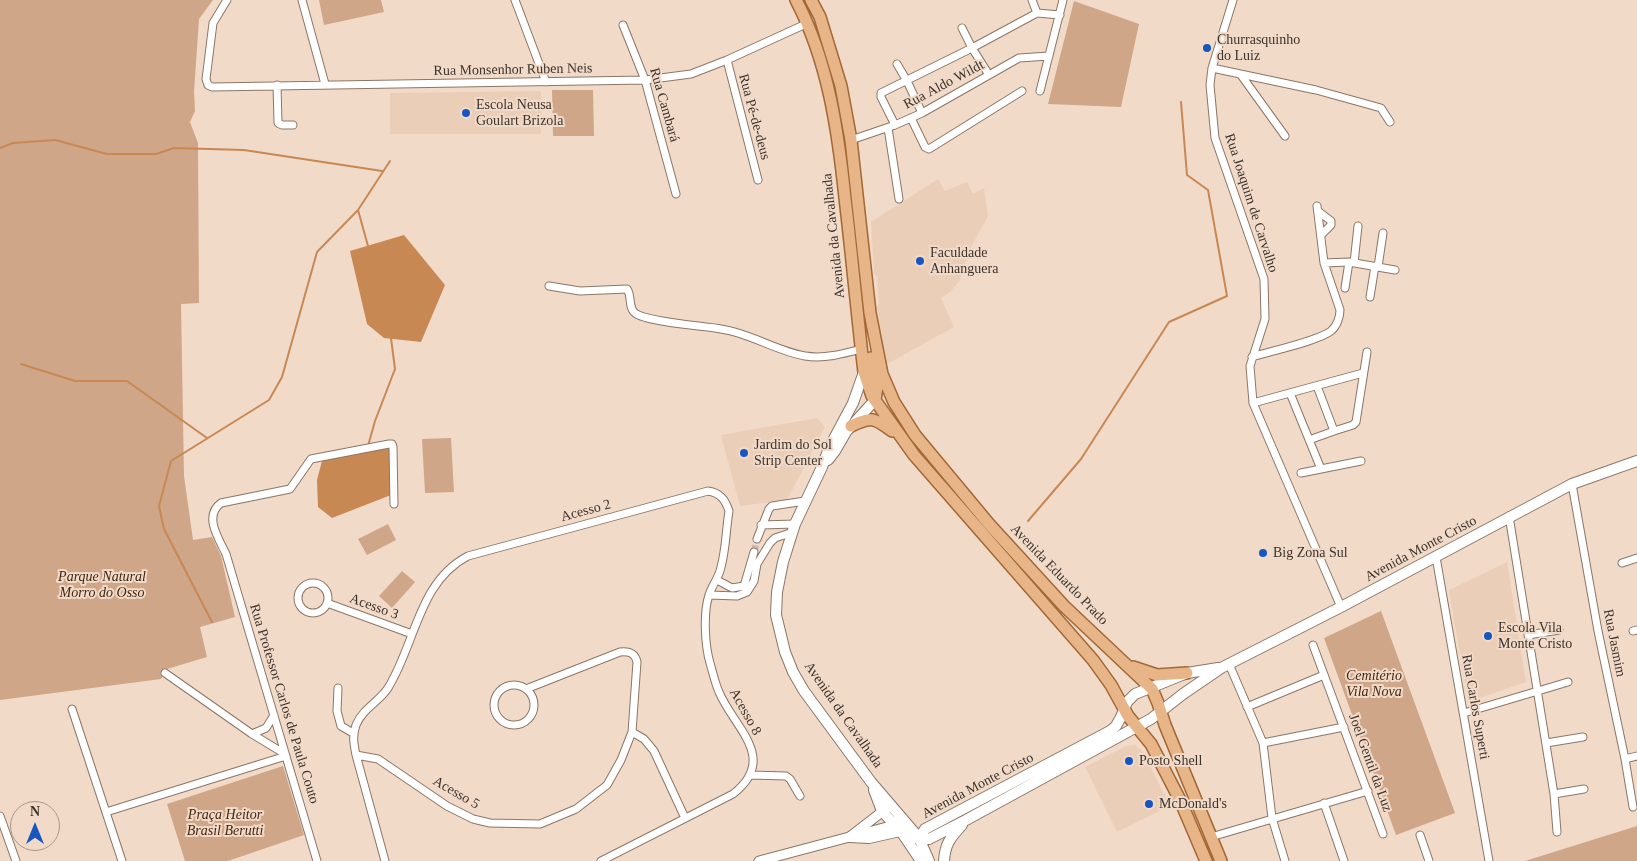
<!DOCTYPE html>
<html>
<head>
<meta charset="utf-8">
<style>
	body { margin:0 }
	#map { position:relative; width:1637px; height:861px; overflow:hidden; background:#f2dac9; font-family:"Times New Roman",serif }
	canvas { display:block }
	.north { position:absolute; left:10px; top:801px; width:50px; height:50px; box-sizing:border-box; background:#f2dac9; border:1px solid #a9978a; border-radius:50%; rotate:0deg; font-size:14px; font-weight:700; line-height:20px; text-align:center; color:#3c332c }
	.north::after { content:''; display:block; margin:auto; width:18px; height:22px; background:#1756c1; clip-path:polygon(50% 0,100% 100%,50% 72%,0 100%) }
</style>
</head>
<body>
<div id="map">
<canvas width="1637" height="861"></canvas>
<div class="north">N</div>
</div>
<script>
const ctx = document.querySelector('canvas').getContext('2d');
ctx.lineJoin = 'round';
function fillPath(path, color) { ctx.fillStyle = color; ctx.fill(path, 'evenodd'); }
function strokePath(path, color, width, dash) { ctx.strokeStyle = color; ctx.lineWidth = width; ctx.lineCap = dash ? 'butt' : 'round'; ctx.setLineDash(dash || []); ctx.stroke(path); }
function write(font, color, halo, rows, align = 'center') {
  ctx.font = font + ' "Times New Roman",serif'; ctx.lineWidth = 4; ctx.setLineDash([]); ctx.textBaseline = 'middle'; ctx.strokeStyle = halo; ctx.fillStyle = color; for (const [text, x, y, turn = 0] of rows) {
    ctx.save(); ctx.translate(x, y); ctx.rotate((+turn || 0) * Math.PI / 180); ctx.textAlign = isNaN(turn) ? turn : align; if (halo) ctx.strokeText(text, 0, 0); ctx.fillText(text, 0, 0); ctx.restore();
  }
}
fillPath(new Path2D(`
	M541 91V134H390V93Z
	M938 179 945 191 967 182 973 194 984 188 988 216 970 249 960 280 950 292 941 298 954 327 885 365 880 341 876 308 879 303 877 276 874 273 871 222Z
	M817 418 825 427 787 500 740 506 721 435Z
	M1507 562 1526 682 1468 702 1449 590Z
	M1135 745 1143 752 1170 806 1117 832 1085 767 1126 746Z`), '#ebceb8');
fillPath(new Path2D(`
	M0 0H213L199 19 194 92 195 111 190 122 198 143 199 303 181 304 184 476 193 540 212 537 221 556 235 617 200 627 207 657 167 669 161 679 0 700Z
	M319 0H381L384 12 324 25Z
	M1074 1 1139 24 1121 107 1048 104Z
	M593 90 594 136H553L552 90Z
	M451 438 454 492 425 493 422 439Z
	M388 524 396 540 367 555 358 539Z
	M402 571 415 582 392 608 379 596Z
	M1381 611 1455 813 1396 835 1324 638Z
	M283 766 304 835 228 861H185L167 804Z
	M1637 826V861H1525Z`), '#cfa687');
fillPath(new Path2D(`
	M404 235 445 285 421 342 384 338 367 324 350 251Z
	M390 446 391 495 332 518 318 507 317 480 322 461Z`), '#c88854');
strokePath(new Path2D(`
	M0 148 13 143 55 140 107 154H156L174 148 244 150 382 171
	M358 210 368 246
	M21 364 75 381H127L207 438
	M368 446 375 421 395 369 391 338
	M1028 521 1081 459 1169 322 1227 296 1208 190 1187 175 1181 102
	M212 622 164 529 159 506 171 461 269 400 282 377 317 252 358 210 390 161`), '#c88854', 2);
strokePath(new Path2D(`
	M754 552 757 539`), '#ceb9aa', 7, [7, 3.5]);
const minor = new Path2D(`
	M227 0 213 23 206 79 208 85 212 87 645 80 691 74 727 60 808 23
	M302 0 325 84
	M515 0 546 82
	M1032 0 1037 13
	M1233 0 1212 68 1210 85 1215 138 1264 279 1265 319 1250 366 1253 403 1341 607
	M623 25 645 80 676 194
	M962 28 972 48 989 75
	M727 60 758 180
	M897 64 907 81 922 113
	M1212 68 1316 90 1381 108 1390 122
	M1241 75 1285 136
	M277 85 278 123 282 125H293
	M1040 91 1063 0
	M911 118 925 147 929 149 1022 91
	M895 125 881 97V93L972 48 1037 13 1060 15
	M888 128 899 199
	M851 140 895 125 922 113 1019 58 1049 56
	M1318 211 1331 221V225L1321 235
	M1324 263 1349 262 1395 270
	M1354 263 1358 226
	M1378 267 1383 233
	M549 286 580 291 627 289C632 295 628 308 635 313 646 322 704 326 721 329 750 333 776 351 805 356 824 359 843 354 861 349
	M1345 288 1349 262
	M1370 297 1375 266
	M1252 357C1271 351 1318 341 1331 331 1337 326 1340 317 1340 310L1324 263 1317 206
	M1290 393 1321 469
	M1253 403 1363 373
	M1334 431 1353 425 1356 422 1367 352
	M1309 440 1334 431 1317 386
	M1301 473 1361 461
	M1572 484 1598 631 1625 759 1633 807
	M1509 516 1554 794 1557 832
	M761 525 795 524
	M757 539 769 509 772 506 805 501
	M1436 557 1489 861
	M1622 563 1637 558
	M717 580 732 588 744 586 754 552
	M298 598a15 15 0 1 1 30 0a15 15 0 1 1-30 0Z
	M709 595 737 596 747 592 754 581 757 564 770 543 775 538 793 532
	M327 603 412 634
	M1633 631 1637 630
	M1528 635 1559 630
	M1313 645 1383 834
	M1229 664 1263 743 1272 818 1285 861
	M165 673 252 734 285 754
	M494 705a20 20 0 1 1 40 0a20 20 0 1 1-40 0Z
	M338 688 337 711 341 726 353 733
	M1247 707 1324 675
	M72 709 122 861
	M1464 713 1568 682
	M632 732 644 739 654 751 685 818
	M252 734 266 728 274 715
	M1263 743 1344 727
	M1546 743 1583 737
	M356 755C354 745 352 736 356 725 363 708 379 702 388 688 416 643 418 582 468 556L708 491C720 493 725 499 729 511 726 529 726 549 721 567 719 578 712 585 709 595 703 613 705 646 710 663 713 673 715 683 719 692 734 728 779 758 733 794L601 861
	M1625 759 1637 756
	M751 775 786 776 790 779 800 796
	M1554 794 1584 789
	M1324 803 1344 861
	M106 812 286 756
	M0 816 16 861
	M1420 835 1429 861
	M1211 837 1368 791
	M317 861 226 554C219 539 203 516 221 503L290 489 311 459 389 444H392L393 447 394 504
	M385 861 356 755 378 759 447 806 473 819 490 823 540 824 576 809 607 785 621 760 632 732 637 662C635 653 629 651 620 652L526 689`);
const tertiary = new Path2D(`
	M852 835 887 808
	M759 861 887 827 894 825 898 819`);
const secondary = new Path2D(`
	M864 372 853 403 829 448 822 467 795 524 783 562 777 592 776 615 785 652 793 672 804 691 871 782 919 838 929 861
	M828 460 835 451 846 432 875 400
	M874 790 882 811 902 833 921 861
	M902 833 914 838 929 839 966 820 1151 719 1183 694 1221 668 1341 607 1572 484 1637 461
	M850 837 869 838 900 831
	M919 838 925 829 1110 731 1116 726 1121 717 1127 702 1135 694 1187 673 1218 668
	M944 861C945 844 950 838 962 825`);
const primary = new Path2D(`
	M796 0C828 61 838 130 845 198 852 256 857 314 864 372L872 396 914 455 1093 660 1111 685 1128 716 1151 744 1180 800 1206 861
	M811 0 820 17 841 86 851 140 870 313 882 374 894 402 915 435 989 524 1064 606 1152 689 1158 703 1165 725 1221 861
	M871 358 877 387 875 400
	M851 426C871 416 875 418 892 431
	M1133 667 1157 675 1187 673`);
strokePath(minor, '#8b7667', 9);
strokePath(tertiary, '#8b7667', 11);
strokePath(secondary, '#8b7667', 12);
strokePath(primary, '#a26835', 14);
strokePath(minor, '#fff', 7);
strokePath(tertiary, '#fff', 9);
strokePath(secondary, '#fff', 10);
strokePath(primary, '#e8b589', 11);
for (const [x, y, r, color] of [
	[1207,48,5,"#1756c1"],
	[466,113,5,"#1756c1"],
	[920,261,5,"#1756c1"],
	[744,453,5,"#1756c1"],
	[1263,553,5,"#1756c1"],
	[1488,636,5,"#1756c1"],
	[1129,761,5,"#1756c1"],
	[1149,804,5,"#1756c1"]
]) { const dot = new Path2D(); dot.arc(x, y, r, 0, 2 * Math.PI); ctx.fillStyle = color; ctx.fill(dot); strokePath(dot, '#f2dac9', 2); }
write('14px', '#3c332c', '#f2dac9', [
	["Churrasquinho",1217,40],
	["do Luiz",1217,56],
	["Escola Neusa",476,105],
	["Goulart Brizola",476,121],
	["Faculdade",930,253],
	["Anhanguera",930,269],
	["Jardim do Sol",754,445],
	["Strip Center",754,461],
	["Big Zona Sul",1273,553],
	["Escola Vila",1498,628],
	["Monte Cristo",1498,644],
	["Posto Shell",1139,761],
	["McDonald's",1159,804]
], 'left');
write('14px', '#3c332c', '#f2dac9', [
	["Rua Monsenhor Ruben Neis",513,70,-1],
	["Rua Aldo Wildt",944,85,-28],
	["Rua Cambará",664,105,74],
	["Rua Pé-de-deus",754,117,75],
	["Rua Joaquim de Carvalho",1251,203,72],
	["Avenida da Cavalhada",834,236,-96],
	["Acesso 2",586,511,-15],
	["Avenida Monte Cristo",1421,549,-28],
	["Avenida Eduardo Prado",1059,575,46],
	["Acesso 3",374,607,20],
	["Rua Jasmim",1614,643,79],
	["Rua Professor Carlos de Paula Couto",284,704,73],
	["Rua Carlos Superti",1475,707,80],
	["Acesso 8",745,712,61],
	["Avenida da Cavalhada",843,715,55],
	["Joel Gentil da Luz",1370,763,70],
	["Avenida Monte Cristo",978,786,-28],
	["Acesso 5",456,793,30]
]);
write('italic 14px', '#412610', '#f2dac9', [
	["Parque Natural",102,577],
	["Morro do Osso",102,593],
	["Cemitério",1374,676],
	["Vila Nova",1374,692],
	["Praça Heitor",225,815],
	["Brasil Berutti",225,831]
]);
</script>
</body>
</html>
